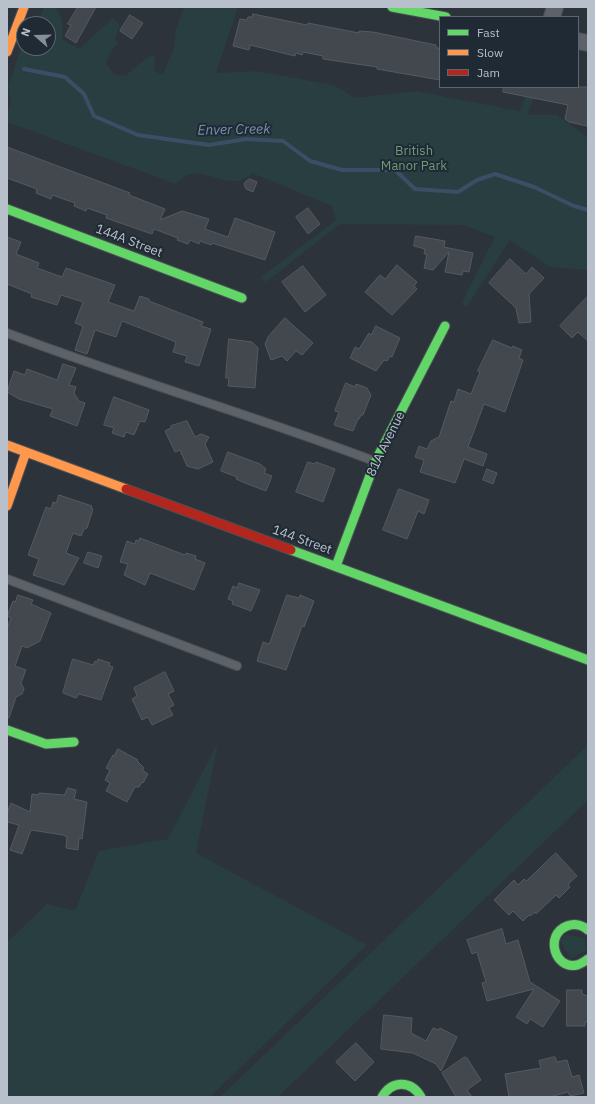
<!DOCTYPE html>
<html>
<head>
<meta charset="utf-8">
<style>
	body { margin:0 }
	#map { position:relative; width:595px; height:1104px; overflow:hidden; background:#2c333a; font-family:"IBM Plex Sans",sans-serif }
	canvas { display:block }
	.frame { position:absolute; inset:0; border:8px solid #b7c0cb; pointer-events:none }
	.legend { position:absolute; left:439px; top:16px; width:140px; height:72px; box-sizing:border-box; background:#1f2a35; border:1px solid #5c6671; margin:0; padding:5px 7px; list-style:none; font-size:12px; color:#b7c0cb }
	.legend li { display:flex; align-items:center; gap:8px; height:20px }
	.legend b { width:20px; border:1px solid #5c6671 }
	.north { position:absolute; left:16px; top:16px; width:40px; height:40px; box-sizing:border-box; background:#1f2a35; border:1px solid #5c6671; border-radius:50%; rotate:290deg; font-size:11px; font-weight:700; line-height:16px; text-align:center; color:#b7c0cb }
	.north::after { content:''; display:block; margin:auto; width:14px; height:18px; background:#868f98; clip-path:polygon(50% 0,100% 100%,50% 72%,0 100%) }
</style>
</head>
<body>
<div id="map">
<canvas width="595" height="1104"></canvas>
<div class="frame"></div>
<ul class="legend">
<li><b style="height:5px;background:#63d668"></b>Fast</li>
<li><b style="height:5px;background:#ff974d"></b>Slow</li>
<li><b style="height:5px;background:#b3261e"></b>Jam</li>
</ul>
<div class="north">N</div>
</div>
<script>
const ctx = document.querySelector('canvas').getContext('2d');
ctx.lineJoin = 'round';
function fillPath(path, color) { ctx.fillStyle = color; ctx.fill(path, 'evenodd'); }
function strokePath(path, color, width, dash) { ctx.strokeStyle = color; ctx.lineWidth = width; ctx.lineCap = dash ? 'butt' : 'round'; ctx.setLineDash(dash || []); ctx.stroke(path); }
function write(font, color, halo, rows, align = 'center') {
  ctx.font = font + ' "IBM Plex Sans",sans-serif'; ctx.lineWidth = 4; ctx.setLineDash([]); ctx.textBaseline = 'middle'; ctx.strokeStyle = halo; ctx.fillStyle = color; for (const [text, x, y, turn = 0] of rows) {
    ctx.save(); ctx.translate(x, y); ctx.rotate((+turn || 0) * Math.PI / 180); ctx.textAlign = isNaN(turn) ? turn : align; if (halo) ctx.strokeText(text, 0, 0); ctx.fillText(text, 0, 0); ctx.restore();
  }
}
fillPath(new Path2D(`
	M44 7H55C62 15 64 28 62 39L79 49 113 18 120 25 115 38 118 44 111 51 106 63 114 74 125 76C132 72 147 55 153 55L155 58 154 70 158 73 163 74 174 48 176 29 184 7H238L216 73 254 71 334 85 355 98 415 91 520 111 529 87H538L527 115H557L588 138V270L550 267 510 240 467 307 462 302 495 237 464 225 340 224 266 282 261 277 336 220 332 206 252 173C227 198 199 155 176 184L7 122V114L11 103 8 86 24 40V48H48V24H37Z
	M218 742 196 853 367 945 210 1097H7V942L47 904 75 911 99 851 148 842 168 839Z
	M588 745V800L278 1097H220Z
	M565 934 585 938 586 950 571 959 560 941Z`), '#293e40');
strokePath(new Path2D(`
	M24 69 65 77 84 94 94 116 138 135 209 145 246 139 283 141 310 161 342 170H395L415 189 458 192 477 180 495 174 534 187 574 206 588 210`), '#3b4e65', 4);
const building = new Path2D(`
	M78 7H96L76 43 65 36 71 25 68 24Z
	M253 14 307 25 308 23 359 33V31L373 32 436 45V48H440V80L377 69V67L323 59V56L303 52 302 55 296 53 295 56 250 45 249 50 233 46 240 19 247 20 248 17H252Z
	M130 15 143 23 132 39 120 31Z
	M504 87H588L587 126 569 122 565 119 568 105 503 92Z
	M7 147 130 193 129 195 165 209 160 220 182 211 209 219 205 229 228 237 235 218 275 232 265 260 212 243 211 245 200 241 199 244 190 240 188 244 177 240 178 238 154 229 152 234 106 218 107 215 87 208 86 211 74 206 75 203 52 195 51 199 36 193 37 189 7 178Z
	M250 179 257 182 253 192 246 189 244 184 246 181Z
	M308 208 320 224 308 234 296 217Z
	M416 236 445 241 444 247 473 253 469 272 463 271 462 275 445 272 449 252 433 270 424 268 427 254H424L425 249 414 246Z
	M7 237 21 242 16 254 39 263 37 268 62 277 66 268 115 285 108 302 134 311 140 296 149 299V301L203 322 201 326 211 329 199 366 185 362 187 356 173 352 176 342 122 321 116 337 95 330 87 354 75 350 83 326 75 323 83 302 61 295 57 305 31 297 32 294 7 284Z
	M510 259 526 274 532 267 544 278 529 294 531 322 519 323 516 308 489 283Z
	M397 265 417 282 414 286 417 289 392 315 365 292 380 275 385 279Z
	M303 266 326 295 305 312 282 282Z
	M588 296V341L578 332 572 338 560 326Z
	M285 318 313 343 302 355 296 351 287 361 282 356 271 360 265 344 268 337Z
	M376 326 400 338 392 357 390 356 387 361 384 360 376 371 350 358 355 347 359 349 369 333 371 335Z
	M229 339 252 342 258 348 255 388 228 386 229 378H226Z
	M493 340 512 348 513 346 522 350 519 358 523 360 505 412 484 404 481 412 468 447 487 454 483 466 464 459 455 483 420 472 424 460 415 457 419 446 427 449 431 441 439 437 451 401 454 402 458 389 471 394 480 372 478 371Z
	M63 364 76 368 69 385 76 387 74 393 79 401 85 403 77 426 50 416 53 409 19 399 7 392 14 371 25 375 27 369 57 380Z
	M346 383 355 387 356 384 367 388 371 395 363 415H361L359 419H358L353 431 334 425 339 412 335 411Z
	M114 397 149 410 145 422 140 421 134 435 126 432 124 437 112 433 114 428 104 425Z
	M187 421 195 437 201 434 209 437 205 444 213 462 198 469 187 466 180 450 175 452 165 431 171 428V426Z
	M228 452 260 464 266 469 264 473 272 476 266 491 245 483 236 479 237 477 221 471Z
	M308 462 315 464 316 462 335 469 323 502 296 492Z
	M487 469 497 473 493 484 483 480Z
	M399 489 429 500 424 514 418 511 407 539 383 530Z
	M59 495 92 506 91 508 93 509 87 528 84 529 81 536 73 533 66 553 79 558 64 585 33 575 39 559 28 555 46 507 51 509 53 502 56 503Z
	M140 538 185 555 186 553 196 556 195 559 205 563 194 590 150 573 145 585 124 575 128 564 120 562 127 541 135 544 136 540 139 541Z
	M88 552 102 556 98 568 84 563Z
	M239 583 260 590 251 611 232 604 233 601 228 599 233 586 237 588Z
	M18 595 33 600 31 604 51 613 40 641 27 648 22 646 15 666 26 670 21 683 24 689 22 694 16 697 9 718H7V628L11 618 7 616 13 601 15 602Z
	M287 595 299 598 300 595 314 601 304 627 302 626 286 670 257 661 263 642 269 644Z
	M73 659 93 665 95 661 97 662 98 659 110 663 109 666 113 667 101 700 79 694 76 698 63 693Z
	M165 672 174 691 168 694 174 705 169 708 173 715 152 725 148 717 142 720 132 699 137 696 134 688Z
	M118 749 138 760 137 761 144 768 142 770 148 774 143 783 142 782 139 787H135L127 802 106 791 110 783 105 780 110 770 106 768 113 755 114 756Z
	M68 788 76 790 74 799 87 802 82 839 79 838 78 850 66 848 67 837 63 835 31 830 22 854 10 850 19 825 7 822V813L11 803 30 812 32 794 38 795 39 793 64 795Z
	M556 853 577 876 568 884 570 887 559 898 556 895 536 914 535 912 530 916 529 915 523 921 513 911 509 915 494 900 514 880 518 885 524 879 526 881Z
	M502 929 506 944 518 940 530 982 560 1001 543 1027 530 1019 527 1024 516 1017 534 989 487 1001 482 983 486 982 477 952 472 954 467 940Z
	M567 990H582V994L588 996V1022H585V1026H567Z
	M384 1015 412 1018 411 1033 426 1041 433 1028 439 1030 440 1028 457 1037 441 1071 436 1064 413 1053 381 1049Z
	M356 1043 374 1062 355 1081 336 1062Z
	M465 1057 467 1058 481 1080 467 1090 472 1097H456L442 1073Z
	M555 1057 557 1062 567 1060 572 1077 579 1075 584 1093 570 1096 568 1092 550 1097H509L505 1074 541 1068 539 1061Z`);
fillPath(building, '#43484f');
strokePath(building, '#545a61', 1);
const lane = new Path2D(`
	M7 333C128 379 253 415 374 461
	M7 579 237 666`);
const street = new Path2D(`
	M552 17 555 7
	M578 41 588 43`);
const fast = new Path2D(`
	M392 7 446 17
	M7 209 242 298
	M291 550 588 660
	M336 566 375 462 445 326
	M7 730 46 744 74 742
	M588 930C582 925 575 923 567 926 544 935 555 970 577 965 581 964 585 961 588 959
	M382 1097C392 1080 411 1080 421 1097`);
const slow = new Path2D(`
	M7 52 24 7
	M7 445 126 489
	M7 506 26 452`);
const jam = new Path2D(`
	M126 489 291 550`);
strokePath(lane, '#4a4f55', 10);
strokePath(street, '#4a4f55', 18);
strokePath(fast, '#4a4f55', 11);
strokePath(slow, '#4a4f55', 11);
strokePath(jam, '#4a4f55', 11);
strokePath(lane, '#5c6268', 8);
strokePath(street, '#5c6268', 16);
strokePath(fast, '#63d668', 9);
strokePath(slow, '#ff974d', 9);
strokePath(jam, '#b3261e', 9);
write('13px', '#6e9b76', '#1f2a35', [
	["British",414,151],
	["Manor Park",414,166]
]);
write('13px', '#b7c0cb', '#1f2a35', [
	["144A Street",129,241,21],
	["81A Avenue",386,444,-64],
	["144 Street",302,540,20]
]);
write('italic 14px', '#7892ad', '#1f2a35', [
	["Enver Creek",234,130,-1]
]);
</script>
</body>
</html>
